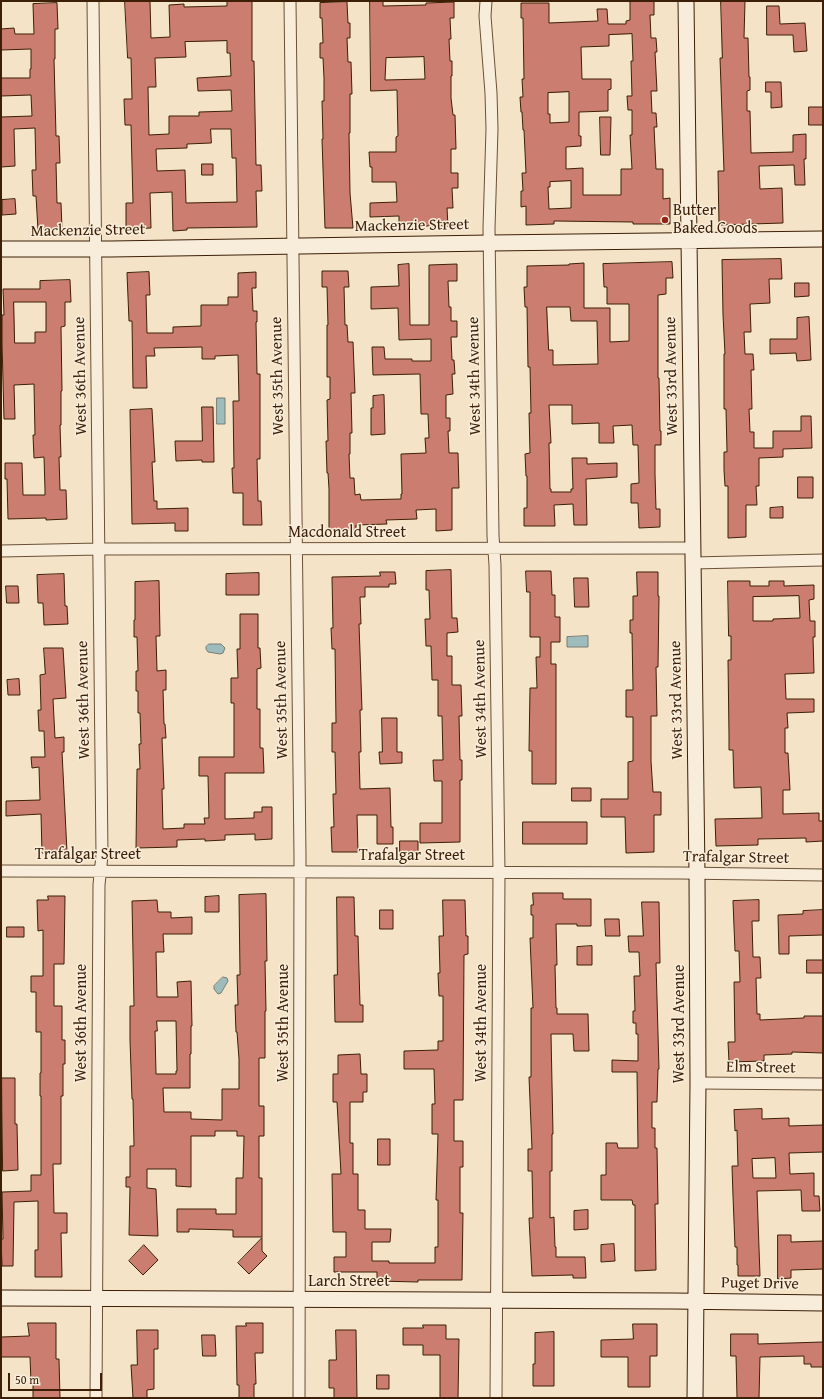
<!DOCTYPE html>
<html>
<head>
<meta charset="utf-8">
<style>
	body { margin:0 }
	#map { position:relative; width:824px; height:1399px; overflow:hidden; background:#f5e3c7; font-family:"Gentium Book Plus",serif }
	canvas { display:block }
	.frame { position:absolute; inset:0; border:2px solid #3c1f06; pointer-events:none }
	.scale { position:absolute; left:8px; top:1373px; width:94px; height:18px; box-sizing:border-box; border:2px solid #3c1f06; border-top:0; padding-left:5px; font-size:12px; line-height:14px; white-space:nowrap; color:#3c1f06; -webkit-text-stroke:3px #f8eddb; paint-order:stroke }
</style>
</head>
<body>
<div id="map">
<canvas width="824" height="1399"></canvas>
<div class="frame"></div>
<div class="scale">50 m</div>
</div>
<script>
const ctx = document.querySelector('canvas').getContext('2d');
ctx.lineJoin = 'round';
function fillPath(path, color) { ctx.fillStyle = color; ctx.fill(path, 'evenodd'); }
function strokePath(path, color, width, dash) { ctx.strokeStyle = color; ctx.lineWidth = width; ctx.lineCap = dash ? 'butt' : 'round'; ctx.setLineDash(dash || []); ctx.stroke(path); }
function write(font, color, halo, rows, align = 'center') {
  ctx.font = font + ' "Gentium Book Plus",serif'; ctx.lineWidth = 3; ctx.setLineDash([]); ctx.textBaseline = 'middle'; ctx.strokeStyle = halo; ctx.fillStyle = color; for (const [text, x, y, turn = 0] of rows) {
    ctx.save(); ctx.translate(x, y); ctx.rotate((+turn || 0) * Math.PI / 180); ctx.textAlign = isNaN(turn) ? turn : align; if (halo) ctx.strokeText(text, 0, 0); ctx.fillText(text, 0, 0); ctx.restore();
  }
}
const water = new Path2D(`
	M217 398H225V424H217Z
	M588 636V647H567V637Z
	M209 644H221L225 648 223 653 220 654 208 652 206 649V647Z
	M223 977 227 978 228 981 221 993 218 994 214 989V986Z`);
fillPath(water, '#9fbcbd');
strokePath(water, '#777d74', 1);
const building = new Path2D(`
	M125 1H150L151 38 170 37 169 5 184 4V7L227 6V1H252V61H254L256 165H261L262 191H256L257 227 187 228V230L173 231 172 192 150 193 151 228 126 229V203H133L131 125H125L124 99H132L131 58H128ZM227 41V53H230L231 76 197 78 198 91 231 90 232 111 199 112V116H169V134L149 135 148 87H156L155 58 186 57 185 42ZM211 129H231L232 158H236L237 202 186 203 185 170 157 171 156 149 187 148V144L211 143Z
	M370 1H383V6L426 5V3L454 2V18H450L451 39H449L450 61H452V76H451V98L453 115H455L456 149H451V173H458V188H452L453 208H447L448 226H420V224L399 225V216L370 217V203L397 202 396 182H372V167H370L369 152H396V137L398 136 397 90 371 91ZM424 57 425 79 385 80 386 58Z
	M654 1V15H650L651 38H656L657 52H655L657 91H651L652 113H656L657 127H654L656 169H663V199L670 198V224H633V222L554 221V224L526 225V206L521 207V191H523L522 173H526L524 130H523L522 112H521L520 97H523L522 79H524L523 18H521V3H549V23L598 21 597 9H607L608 24H626V21L630 20V2ZM632 34 633 61H631L632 96H627L628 110H632V135H630L632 169H621V195H583V168L566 169V147L581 146V136H579V112L608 111V90L611 89V79H582L581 47 609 46V35ZM569 92V122L550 123V114H548V93ZM571 181V208L549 209 548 187H550V182Z
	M721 1H745L744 38H748L749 77H750V90L747 91V111H750L751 153 793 152V135L806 134V159H804L805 185H795L794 165 759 166 760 189 782 188 783 223 719 225 718 171H724L720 58H722Z
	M347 2 348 23H350V38H347L348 62H351L352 94H350V133H349L350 193 353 228H325L322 139H323L322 101H324V78L323 58H320V43H323L322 18H320V3Z
	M57 3 58 29H55V59H54L56 136H59L60 163H56L57 203H61L62 229 38 230 36 196H33L32 170H36L35 128 14 129 15 166 1 167V117L32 116 31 95 1 96V78H30V69H31V49L1 50V29L14 28 15 34H34L33 4Z
	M767 6H779L780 24 805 23 807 51 794 52 793 35H767Z
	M766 82H781L782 107 771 108V92H766Z
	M809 107H823V125H809Z
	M600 117H611L610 155H601Z
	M202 164H213V175H202Z
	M15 199 16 214 2 215V200Z
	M781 259 782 279H769L770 303 750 304 751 332H744L745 354H753L754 370H751L752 409H749L750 432H754V448H773V431H801V416H811L812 448 783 449V457L759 458V486H756L757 505H746V537L728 538V486H725L724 470V452H727L726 409H724V354H725L723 315 722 260Z
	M672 262 673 278H666V294L658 295V378H659L660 431H661V445H655V474L656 509H660V527L639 528 638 503H631V484L639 483 638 445H633L632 425 613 426 614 443H599V423L572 424V405H549L551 443H549L550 489H551V492H571V489H573L572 458H587V464L617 463V477L586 479 587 525H574L573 504 554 505 555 526H524V508H527V476H526L525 454 530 453 529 413H531L530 367H528L527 307H525L524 287H527V266L569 265V264L584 263V308H610V342L629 341V304H607V287H604L603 264ZM547 307H570L571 321H597L598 364 553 365V350H549Z
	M409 264 410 325H429V265L457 264V281H448L449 307H451V321H457V337H451L452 360H454L455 374H452L453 394 446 395V418H450V431H448L449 453H458L459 488H452V530L436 531V509L416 510 417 519 386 520 387 524 356 525V530L329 531V489L328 473H327L326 441H328L327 400 330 399V377H327V325H328L327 287H322V271H348L349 287H344L345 325H347L348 342H353L355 393H351L352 433H350V454H349L350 478H354L355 495 360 494 361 500 401 499V494H402L401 454 426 453 425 438H429L428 414H421L420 374 373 375 372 347H384L385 359H412V361H431V339L399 340 398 308 371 309V287L399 286 398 265Z
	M149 272 150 295H146L147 333H173V327L201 326V305H228V297H238V273L256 272V288H252L253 311H257V322H256L257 374H260V459H257L258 501H261L262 525H243V493H233L232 468H234L233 401H239L238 355 215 356V359H202V347L154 348 155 356H146L147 388H133L132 321H129L127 273Z
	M70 280 71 302H65V326L61 327 62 391H61V425H60L61 457H59L60 490H66L67 519 46 520V518L8 519 7 479H5V463H22L23 495H45V490L44 457 34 458 33 435H35L34 384 14 385 15 419H4L2 343V315H4L3 289H40V281ZM14 302H46V332H35V343H15Z
	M795 283H809V296L795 297Z
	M809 317 811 360 797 361 796 353 770 354V339H797V318Z
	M384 395 385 434 371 435V408H373V396Z
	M202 407H213L214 462H202V460L176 461 175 441H202Z
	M152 409 155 462H152L154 501H157V509L188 508V531H175V523L132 524 130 410Z
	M798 477H813V498H798Z
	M783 507V518H770V508Z
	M451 570 452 618H457L458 632 447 633V656H452V685H461L462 716H459L460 760H462V780H460V842L420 843V823H442V781H434L433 760H443L442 716H438V680H432L431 646H426L425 619H430L429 590H426V571Z
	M526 571H551L552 595H555V617H560V642H551V664H556V784H532V751H529L530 688H537L536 657H540V637H530V592H527Z
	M380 572H395L396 584H389V587H365V597H360L361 624H359L362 710H360L361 752H359L360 789 390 788 391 827H393V844H377V815H357L358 852H332L331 827H334L333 794H336L335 752H332V723H336L335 649H332L331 628H333L332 577 380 576Z
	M637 572H658V596H659L658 667H656L657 716H651V761L653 792H661V815H654V852L626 853 625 817H601V799H628V762L633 761V717H626V690H633L632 633H630V620H633V596H637Z
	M259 573V595H226V574Z
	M64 574 65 606H67L68 624 44 625 43 603H38L37 575Z
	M574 578H588L589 607H575Z
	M159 581 160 636H156L157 671 166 670V690H163L164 724H165L166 738H162L164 789H162L163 829 184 828V824H205L204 818H209L208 776H199V757H234V703H231V678H238L237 649H240V614H258V648H260L261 668 257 669V709H260V748H263L264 773H225V819L254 818V812H262V807H272V839L255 840V834L225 835V840L205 841V839L177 840V847L136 848 137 769H140L139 744H141L140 713H138V691H136V671H138L137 637H134V620H135V582Z
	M728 581H750V586H769V581H784V586L814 585V599L809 600 810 621H815V637H813L814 673 785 674 786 699H814V712L787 713 788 728H785V753H788L790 790H783V814L819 813V821H823V841L806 842V838L758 839V845L716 846 715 819 762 818 761 787 734 788 733 750H729V735L728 660H731V636H729ZM799 596 800 618 773 619V621H753V597Z
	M6 586H18L19 603H7Z
	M44 648H63L66 698 53 699 55 738 64 737V752H62L67 852 42 853 41 814 6 816V801L40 800 39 767 32 768 31 757H45L44 731H39L38 710H41L40 675 45 674Z
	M19 679 20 695H8L7 680Z
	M382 718H397V752H402V763L380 764 379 752H382Z
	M572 788H591V801H572Z
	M523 822H587V844H523Z
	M400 841H418V852H400Z
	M533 893H563V899H591V926H577V924H556L557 965H555L556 1008H557V1014H588L589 1051H574L573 1034H551L553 1134H552V1171H550V1218L554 1217 555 1247H556V1257H585L586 1278H573V1275L532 1276 529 1218H533L532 1171H528V1149H532L529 1077H531V1008H533L530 938H533V915H531V905H533Z
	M266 894 267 961H265L266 1011H265V1058H259V1106H264V1136H259V1178H262V1237H233V1230L189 1229V1232H177V1209H216V1214H236V1178H243L244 1136H237V1131H215V1136H191V1187L176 1186V1169H147V1188L156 1189 158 1236 129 1235 130 1187H126V1177H130V1146H134L133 1099H132L130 1040V1006H134L132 901 157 900 158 912H171V918L192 917V934H163L164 952H156L157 997H178L177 982 191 981 192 1026H191V1054H190V1088H163L164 1112H191V1119L222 1120V1089H239V1059L237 1032H236L235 1005H238L237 975H240L239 895ZM157 1021H176L177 1071H176V1074H156L155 1031H157Z
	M48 896H65L64 964H54V1006H62V1040H65V1064H63V1096H61V1164H53L54 1213H67V1233H61L62 1277H35V1250H38V1201L14 1202 13 1266H2L1 1239H3L2 1192 31 1191V1175H41V1096H40V1073H41V1032H36V992H31V976H43V930L38 931 37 900H48Z
	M219 896V912H205V897Z
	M337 897H354L355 936H358L360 1005H363V1022H335L334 975H337Z
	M443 900H465L466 936H468V954L464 955 463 1100H454V1141H463V1167H460V1213H463L462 1280H418V1282L377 1281V1272H334V1257H346V1232H333L332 1174H341L337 1102H333V1074H338V1055L360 1054 361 1074H367V1092H363V1102H350V1143H353V1174H358V1210H365V1229H391L390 1242H372V1261H389V1263H435V1247H438V1200H436L438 1134H432V1104H435L434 1069H404V1051L438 1050V1041H443V996H439L438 973H440L439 936H443Z
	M759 900V921H752L753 957H760L761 978H756L757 1014H760V1020L804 1018V1016H823V1053L792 1052V1054L764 1055V1061L729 1062 728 1042H735L734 982H740L739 951H735L733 901Z
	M642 902H659L660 963H656L659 1069H658L657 1102H652V1128H655V1148H657L658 1204H655L656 1270 635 1271V1205H633L632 1200H601V1175H606V1143H617L618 1148H638L637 1072H612V1060L638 1061V1034H636V1023H633V1011H635L634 976H640L639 952H629L628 936H643Z
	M380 910H393V929H380Z
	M823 910V935L789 936V954H779L778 915 803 914V911Z
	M605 919H619L620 936H606Z
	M7 927H24V937H7Z
	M592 946V965H577V947Z
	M807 960H823V973H807Z
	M2 1078H15V1124H17L18 1170 3 1171Z
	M762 1109V1119L789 1118V1126L823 1125V1152L789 1153 790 1174 814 1173V1196H819L820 1211H802L801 1190 757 1191 760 1276H738V1265H737V1247H735L733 1196 732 1166H738L737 1130 735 1131 734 1110ZM775 1158 776 1178H753L752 1159Z
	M378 1139H390V1165H378Z
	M588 1210V1229L574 1230V1211Z
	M778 1235H791V1242L823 1241V1269L791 1270V1278L778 1279Z
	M262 1238V1251L267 1256 249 1274 238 1263Z
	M614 1244 615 1261 601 1262V1245Z
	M144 1245 158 1260 143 1275 129 1261Z
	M28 1323H56V1359H59L60 1398H33V1382H31L30 1357H1V1337L29 1336Z
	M246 1323H263V1353H255L256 1384H254V1398H239V1385H237L236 1326H246Z
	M633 1324H657V1356H650V1387H628V1357H601V1340L633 1339Z
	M423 1325H446V1339H459L458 1398H440V1355H423V1345H403V1328H423Z
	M137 1330H158V1349H154V1389L147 1390V1398H133L131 1365H137Z
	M336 1330H356L357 1398H334V1388H329V1360H336Z
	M554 1332V1386H533V1364H535V1333Z
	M731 1334H758V1344L823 1342V1367H811V1364H804V1356L760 1357 759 1398H737L736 1356H731Z
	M202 1335H215L216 1356H203Z
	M377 1375H389V1389H377Z`);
fillPath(building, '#cb7e6f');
strokePath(building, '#3c1f06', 1);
const street = new Path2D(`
	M93 1 102 855 99 885 96 1398
	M290 1 300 856 299 1398
	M486 1 485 16 491 93 492 129 489 228 493 536 495 565 499 873 496 1398
	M1 551 99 549 693 548
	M693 563 823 560
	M1 871 681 873 823 875
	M698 1083 823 1084`);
const secondary = new Path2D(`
	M686 1 697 874 698 1083 695 1398
	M1 249H111L490 243 823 239
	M1 1298 673 1301 823 1303`);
strokePath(street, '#6a5036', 13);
strokePath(secondary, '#3c1f06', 17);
strokePath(street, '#f8eddb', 11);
strokePath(secondary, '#f8eddb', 15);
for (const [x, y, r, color] of [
	[665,220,4,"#8f2418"]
]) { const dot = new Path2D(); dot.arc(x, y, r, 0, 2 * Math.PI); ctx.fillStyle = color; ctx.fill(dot); strokePath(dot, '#f8eddb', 1.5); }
write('16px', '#3c1f06', '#f8eddb', [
	["Butter",673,211],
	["Baked Goods",673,229]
], 'left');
write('16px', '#3c1f06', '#f8eddb', [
	["Mackenzie Street",412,226,-1],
	["Mackenzie Street",88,231,-1],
	["West 36th Avenue",81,376,-91],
	["West 35th Avenue",278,376,-91],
	["West 34th Avenue",475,376,-91],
	["West 33rd Avenue",672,376,-91],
	["Macdonald Street",347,533],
	["West 34th Avenue",481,699,-91],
	["West 36th Avenue",84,700,-91],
	["West 35th Avenue",282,700,-91],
	["West 33rd Avenue",677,700,-91],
	["Trafalgar Street",88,855],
	["Trafalgar Street",412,856],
	["Trafalgar Street",736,858,1],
	["West 36th Avenue",82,1023,-90],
	["West 35th Avenue",284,1023,-90],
	["West 34th Avenue",482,1023,-90],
	["West 33rd Avenue",680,1024,-90],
	["Elm Street",761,1068,1],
	["Larch Street",349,1282],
	["Puget Drive",760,1284,1]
]);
</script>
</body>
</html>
